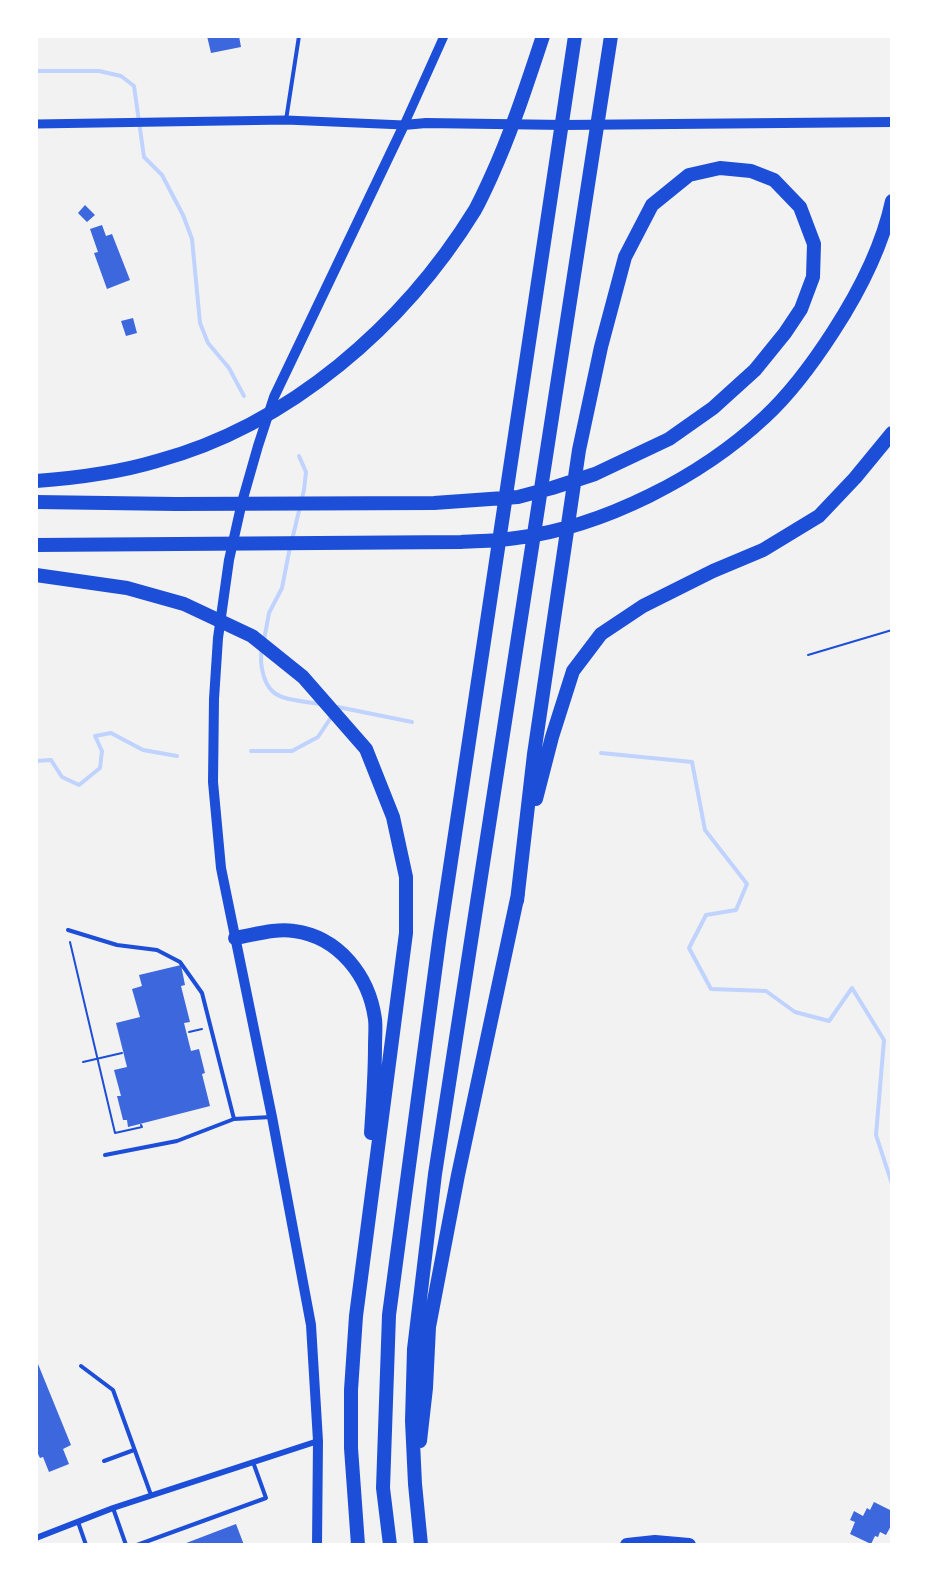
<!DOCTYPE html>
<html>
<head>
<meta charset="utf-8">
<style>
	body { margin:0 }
	#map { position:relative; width:928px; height:1581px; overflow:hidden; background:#f2f2f2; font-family:"DM Sans",sans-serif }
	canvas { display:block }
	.frame { position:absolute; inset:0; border:38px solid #fff; pointer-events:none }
</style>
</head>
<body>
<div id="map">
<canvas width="928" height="1581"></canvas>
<div class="frame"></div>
</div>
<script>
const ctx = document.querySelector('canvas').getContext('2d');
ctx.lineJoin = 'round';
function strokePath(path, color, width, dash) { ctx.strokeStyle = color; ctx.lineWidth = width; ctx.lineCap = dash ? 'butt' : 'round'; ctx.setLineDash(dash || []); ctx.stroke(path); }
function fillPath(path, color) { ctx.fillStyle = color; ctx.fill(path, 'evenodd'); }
strokePath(new Path2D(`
	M36 71H99L121 76 134 86 144 157 162 175 183 215 192 239 200 323 208 343 229 368 244 396
	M292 540 304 490 306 472 299 456
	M264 640 269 613 282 588 290 547
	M262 647C259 664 263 691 282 697 294 701 308 702 320 704
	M251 751H292L318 737 338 707 412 722
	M601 753 692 762 705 830 747 884 736 910 706 915 689 948 711 989 766 991 795 1012 829 1021 852 988 884 1040 876 1135 892 1184
	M36 761 51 760 62 777 79 785 100 768 102 751 95 736 111 733 143 750 177 756`), '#bfd3fe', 4);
fillPath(new Path2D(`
	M207 36H239L241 47 211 53Z
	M85 205 95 215 87 222 78 213Z
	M102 225 106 236 112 234 130 280 107 289 94 253 98 252 90 229Z
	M133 318 137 333 126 336 121 321Z
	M181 965 185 985 181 986 190 1022 184 1023 191 1051 199 1049 205 1073 202 1074 210 1106 128 1127 127 1120H123L117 1096H121L114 1070 127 1067 116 1023 140 1017 132 989 142 986 139 975Z
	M38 1364 71 1445 63 1449 69 1464 49 1472 43 1457 40 1458 36 1450V1365Z
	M874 1502 892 1511V1524L886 1535 880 1532 878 1537 875 1536 871 1544 850 1534 855 1522 850 1520 854 1511 863 1516 867 1508 870 1510Z
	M236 1524 244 1545H181Z`), '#3d67dc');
strokePath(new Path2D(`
	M808 655 892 630
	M70 942 115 1133 142 1127 141 1125
	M189 1032 202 1029
	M83 1062 122 1053`), '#1d4ed8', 2);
strokePath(new Path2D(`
	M286 120 299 36
	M68 930 117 945 157 950 180 962 202 993 234 1119
	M105 1155 177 1141 234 1119 271 1117
	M81 1366 113 1390 151 1495
	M104 1461 134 1450
	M113 1508 126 1545
	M78 1522 86 1545
	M137 1545 266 1498 253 1462`), '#1d4ed8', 4);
strokePath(new Path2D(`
	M36 1538 113 1508 318 1441`), '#1d4ed8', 6);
strokePath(new Path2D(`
	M36 124 286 120 404 125 444 36`), '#1d4ed8', 9);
strokePath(new Path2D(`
	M317 1545 318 1441 311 1325 272 1117 221 868 213 782 214 699 218 638 229 560 242 502 258 446 274 397 404 125 426 123 564 125 892 122`), '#1d4ed8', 10);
strokePath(new Path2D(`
	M36 481C77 478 117 473 157 461 290 425 404 325 475 210 481 199 486 188 491 177 512 131 527 84 543 36
	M36 502 176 504 434 503 518 497 552 488 595 474 669 439 713 408 755 370 785 333 801 309 813 277 814 244 800 207 774 180 751 171 720 168 689 175 652 205 625 257 601 347 579 450 534 754 517 901
	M36 545 461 542C479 541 498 541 516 538 603 527 701 477 765 417 792 392 813 363 833 332 859 292 882 248 892 201
	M36 575 127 588 184 604 252 636 303 677 366 749 393 817 406 877V933L356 1316 351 1390V1448L358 1545
	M536 799 552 737 573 671 601 634 643 606 713 571 763 550 819 516 855 478 892 433
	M235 938C254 935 275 928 294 931 339 937 369 976 375 1019 376 1027 375 1037 375 1046 375 1075 373 1104 371 1133
	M420 1441 426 1388 429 1327 458 1175 518 894
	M390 1545 383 1488 389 1315 440 934 575 36
	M421 1545 415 1484 412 1421 414 1349 435 1174 611 36
	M627 1545 655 1542 689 1545`), '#1d4ed8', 14);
</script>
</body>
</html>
